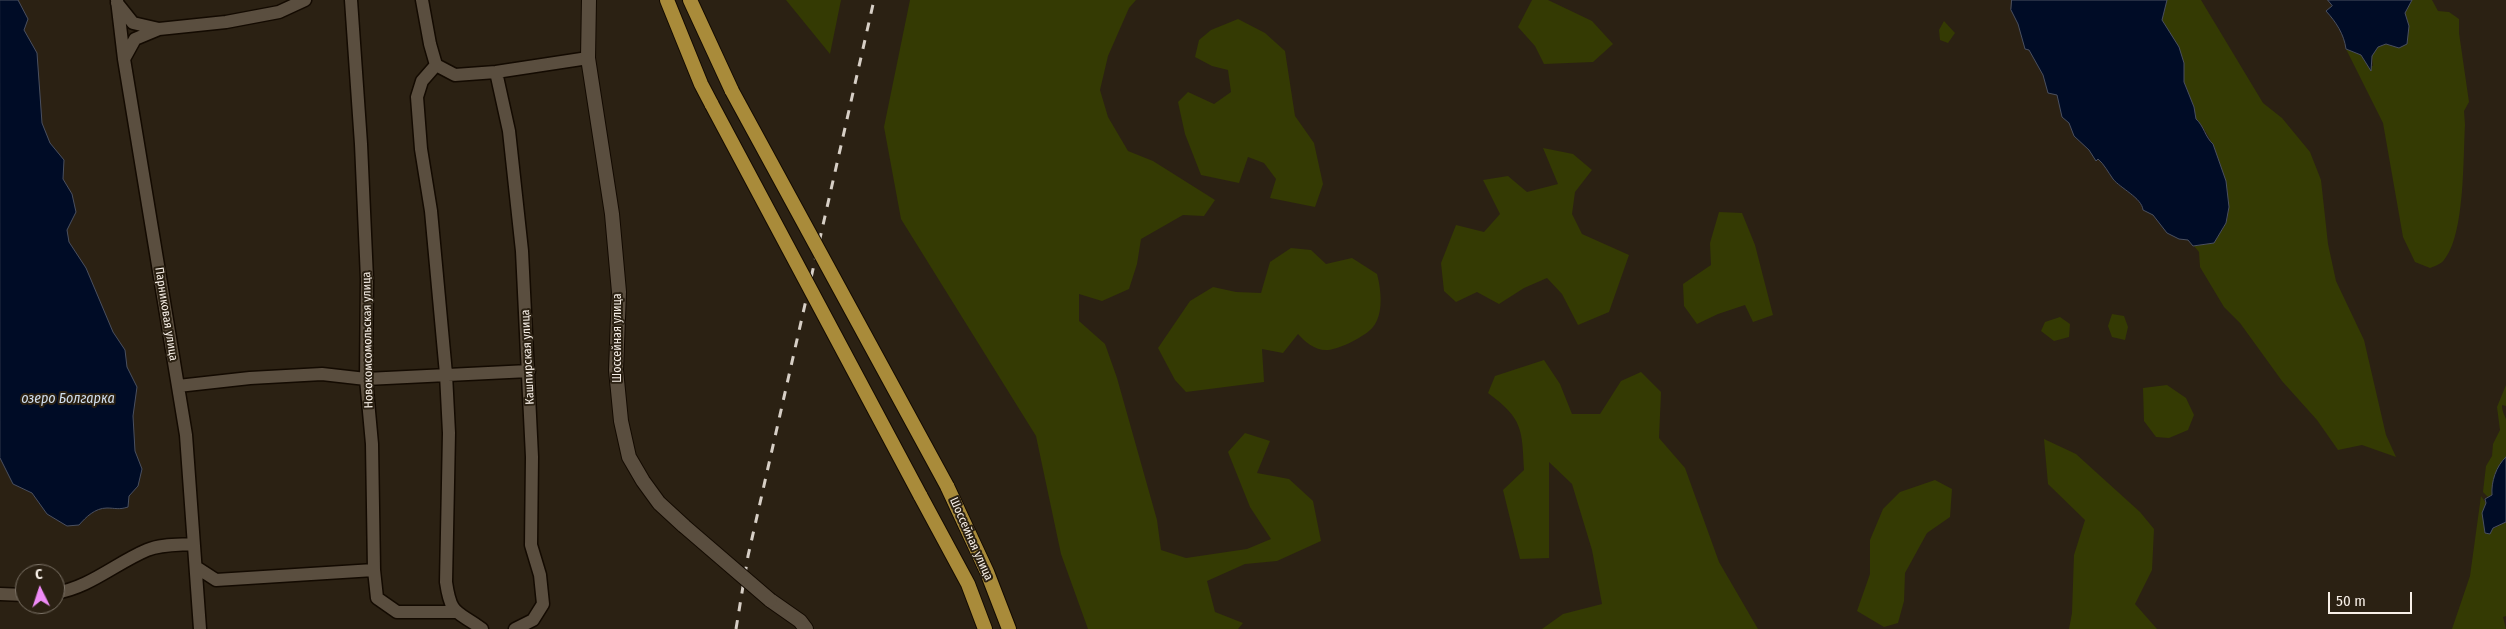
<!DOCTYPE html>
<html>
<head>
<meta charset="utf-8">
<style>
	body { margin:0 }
	#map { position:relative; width:2506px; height:629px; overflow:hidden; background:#2b2113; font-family:"Fira Sans Condensed",sans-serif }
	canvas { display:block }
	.north { position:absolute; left:15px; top:564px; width:50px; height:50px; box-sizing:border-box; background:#2b2113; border:1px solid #7d7468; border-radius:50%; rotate:356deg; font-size:14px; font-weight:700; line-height:20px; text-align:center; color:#f8f0e8 }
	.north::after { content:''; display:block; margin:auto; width:18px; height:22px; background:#ef8bf6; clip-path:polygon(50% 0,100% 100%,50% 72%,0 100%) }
	.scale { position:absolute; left:2328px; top:592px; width:84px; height:22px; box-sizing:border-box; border:2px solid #f8f0e8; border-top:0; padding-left:6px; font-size:15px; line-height:18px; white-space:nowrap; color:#f8f0e8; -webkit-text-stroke:4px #2b2113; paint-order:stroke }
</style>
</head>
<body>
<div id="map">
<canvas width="2506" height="629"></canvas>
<div class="north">С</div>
<div class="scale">50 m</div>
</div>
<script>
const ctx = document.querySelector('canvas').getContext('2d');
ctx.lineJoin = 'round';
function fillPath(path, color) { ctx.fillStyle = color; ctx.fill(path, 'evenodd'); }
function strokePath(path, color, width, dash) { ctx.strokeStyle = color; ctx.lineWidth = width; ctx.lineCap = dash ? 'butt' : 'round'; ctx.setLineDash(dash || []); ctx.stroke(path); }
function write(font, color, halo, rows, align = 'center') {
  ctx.font = font + ' "Fira Sans Condensed",sans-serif'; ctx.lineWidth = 4; ctx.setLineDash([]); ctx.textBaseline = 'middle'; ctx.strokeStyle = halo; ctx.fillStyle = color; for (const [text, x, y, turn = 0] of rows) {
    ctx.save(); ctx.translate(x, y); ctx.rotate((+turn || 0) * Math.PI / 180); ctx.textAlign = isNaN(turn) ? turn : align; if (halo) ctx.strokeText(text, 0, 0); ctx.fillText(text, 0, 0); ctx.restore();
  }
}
fillPath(new Path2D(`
	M786 0H841L830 54Z
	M910 0H1136L1129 8 1108 56 1100 90 1108 117 1128 151 1153 161 1215 200 1204 216 1183 215 1141 239 1137 264 1129 289 1102 301 1079 294V321L1105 344 1117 378 1157 520 1161 550 1186 558 1247 549 1271 539 1250 507 1228 452 1245 433 1270 441 1257 473 1289 479 1313 501 1321 541 1277 561 1245 564 1207 581 1215 612 1243 623 1238 629H1088L1061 554 1036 436 901 219 884 127Z
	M1532 0H1548L1592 21 1613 44 1593 62 1544 64 1535 46 1518 27Z
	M2167 0H2201L2263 103 2282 118 2310 152 2321 180 2328 244 2336 281 2364 340 2386 435 2396 457 2362 445 2338 450 2317 420 2282 381 2240 323 2224 307 2200 267 2199 252 2194 246 2214 243C2219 234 2227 225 2228 215 2233 192 2213 134 2196 119L2194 107 2184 82V63L2180 51 2162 20Z
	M2412 0H2432L2438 11 2449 12 2459 19V33L2469 102 2464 111 2465 125C2463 159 2465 235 2444 260 2441 264 2435 266 2430 268L2415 262 2403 237 2383 123 2346 49 2361 55 2368 66H2373L2372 56 2378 47 2386 44 2395 47C2406 33 2412 32 2405 13Z
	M1238 19 1265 33 1285 51 1295 116 1314 143 1323 184 1315 207 1270 198 1276 179 1264 163 1248 157 1239 183 1201 175 1185 134 1178 102 1188 92 1214 104 1231 92 1228 70 1212 66 1195 57 1199 40 1211 30Z
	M1944 21 1955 33 1948 43 1940 40 1939 30Z
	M1543 148 1573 154 1592 170 1575 192 1572 214 1582 234 1629 255 1609 312 1578 325 1562 294 1547 278 1524 288 1499 304 1477 292 1456 302 1444 291 1441 263 1456 225 1484 232 1500 214 1483 180 1508 176 1527 192 1558 184Z
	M1719 212 1742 213 1755 245 1773 315 1753 322 1745 305 1718 314 1697 324 1684 306 1683 284 1711 265 1710 243Z
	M1291 248 1311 250 1326 264 1352 258 1377 274C1381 289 1384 314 1373 327 1366 336 1340 349 1328 350 1316 351 1305 342 1298 334L1283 353 1262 349 1264 382 1186 392 1175 380 1158 348 1190 301 1213 287 1236 292 1261 293 1270 262Z
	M2112 314 2124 316 2128 327 2125 340 2112 337 2108 326Z
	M2060 317 2070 324 2069 337 2054 341 2041 331 2045 322Z
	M1544 360 1560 384 1572 414H1600L1621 381 1641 372 1661 392 1659 438 1685 468 1719 562 1758 629H1542L1563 614 1602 604 1592 550 1572 484 1549 462V558L1520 559 1503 490 1524 470C1522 429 1523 419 1488 393L1495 376Z
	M2167 385 2186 398 2194 415 2188 430 2169 438 2156 437 2144 421 2143 388Z
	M2506 385V406L2502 405C2502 411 2504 414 2506 419 2506 422 2506 455 2506 457 2500 471 2490 477 2492 495L2488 497 2483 492 2486 466 2492 456 2493 444 2500 430 2497 407Z
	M2044 439 2076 454 2140 512 2154 529 2152 570 2135 604 2157 629H2069L2072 613 2074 555 2085 520 2048 484Z
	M1935 480 1952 489 1950 517 1927 533 1905 573 1904 601 1898 623 1884 627 1857 611 1870 574V540L1883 509 1900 492Z
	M2481 496 2486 503 2484 511 2485 533 2506 522V616L2503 617 2506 629H2452L2470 576Z`), '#343a03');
const water = new Path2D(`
	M0 0H18L28 19 24 30 37 53 42 123 50 143 64 160 63 179 72 194 76 212 67 230 69 242 86 268 113 332 125 350 127 367 137 387 133 416 135 451 142 469 138 486 129 496 128 507C119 510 115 508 107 508 95 508 86 517 79 525L67 526 47 514 32 493 13 484 0 458Z
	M2012 0H2167L2162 20 2179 47 2184 63V82L2194 107 2196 119C2204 126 2205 137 2213 144L2226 181 2229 207 2226 223 2214 243 2193 246 2188 240 2179 239 2167 233 2153 215 2143 210C2142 198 2120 188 2113 179 2108 172 2104 164 2098 159L2096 161 2089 150 2074 136 2069 123 2062 117 2057 95 2048 93 2043 75 2029 50 2025 49 2018 24 2011 10Z
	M2328 0H2412L2405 13 2409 26 2407 44 2399 48 2386 44 2378 47 2372 56 2371 71 2361 55 2346 49C2344 34 2336 22 2326 11L2332 6Z
	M2506 457V522L2493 528 2490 534 2485 533 2482 513 2486 503 2485 499 2492 495C2491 482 2496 466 2506 457Z`);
fillPath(water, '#000c26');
strokePath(water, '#4a5060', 1);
const minor = new Path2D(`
	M117 0 124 59 186 435 200 629
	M351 0 361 144 367 279 366 379 372 444 374 570 377 598 397 612H456
	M422 0 430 44 436 65 455 75 496 72 588 58
	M117 3 133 23 159 29 226 22 279 12 305 0
	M124 59 135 39 159 29
	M436 65 422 81 417 97 421 149 431 211 446 374 449 433 446 582C451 617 457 610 482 629
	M496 72 509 131 522 251 532 457 531 545 540 575 543 604 533 620 515 629
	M178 386 250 378 322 374 366 379 529 371
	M196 567 216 580 374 570
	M55 593C89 588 116 563 147 550 161 544 178 545 193 544
	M0 594 25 595`);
const secondary = new Path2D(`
	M589 0 588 58 612 214 619 292 616 370 621 421 629 457 643 481 659 503 684 526
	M770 600 800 621 806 629`);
const primary = new Path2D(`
	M667 0 701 84 712 105
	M690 0 732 91
	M947 486 987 572 1009 629
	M920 495 968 584 985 629`);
strokePath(minor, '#130a01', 15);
strokePath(secondary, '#130a01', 16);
strokePath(primary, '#130a01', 16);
strokePath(minor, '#5a4e3f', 12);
strokePath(secondary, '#5a4e3f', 14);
strokePath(primary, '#a98b3a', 14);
strokePath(new Path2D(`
	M736 629 748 556 874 0`), '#d7cfc6', 3, [9, 9]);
const secondaryBridge = new Path2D(`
	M684 526 770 600`);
const primaryBridge = new Path2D(`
	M732 91 947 486
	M712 105 920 495`);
strokePath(secondaryBridge, '#130a01', 16, []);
strokePath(primaryBridge, '#130a01', 16, []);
strokePath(secondaryBridge, '#5a4e3f', 14);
strokePath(primaryBridge, '#a98b3a', 14);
write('12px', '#f8f0e8', '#2b2113', [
	["Парниковая улица",166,314,81],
	["Шоссейная улица",618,338,-90],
	["Новокомсомольская улица",368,340,-91],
	["Кашпирская улица",528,357,-93],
	["Шоссейная улица",971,539,66]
]);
write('italic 14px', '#d1dfef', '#2b2113', [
	["озеро Болгарка",68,399]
]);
</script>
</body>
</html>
